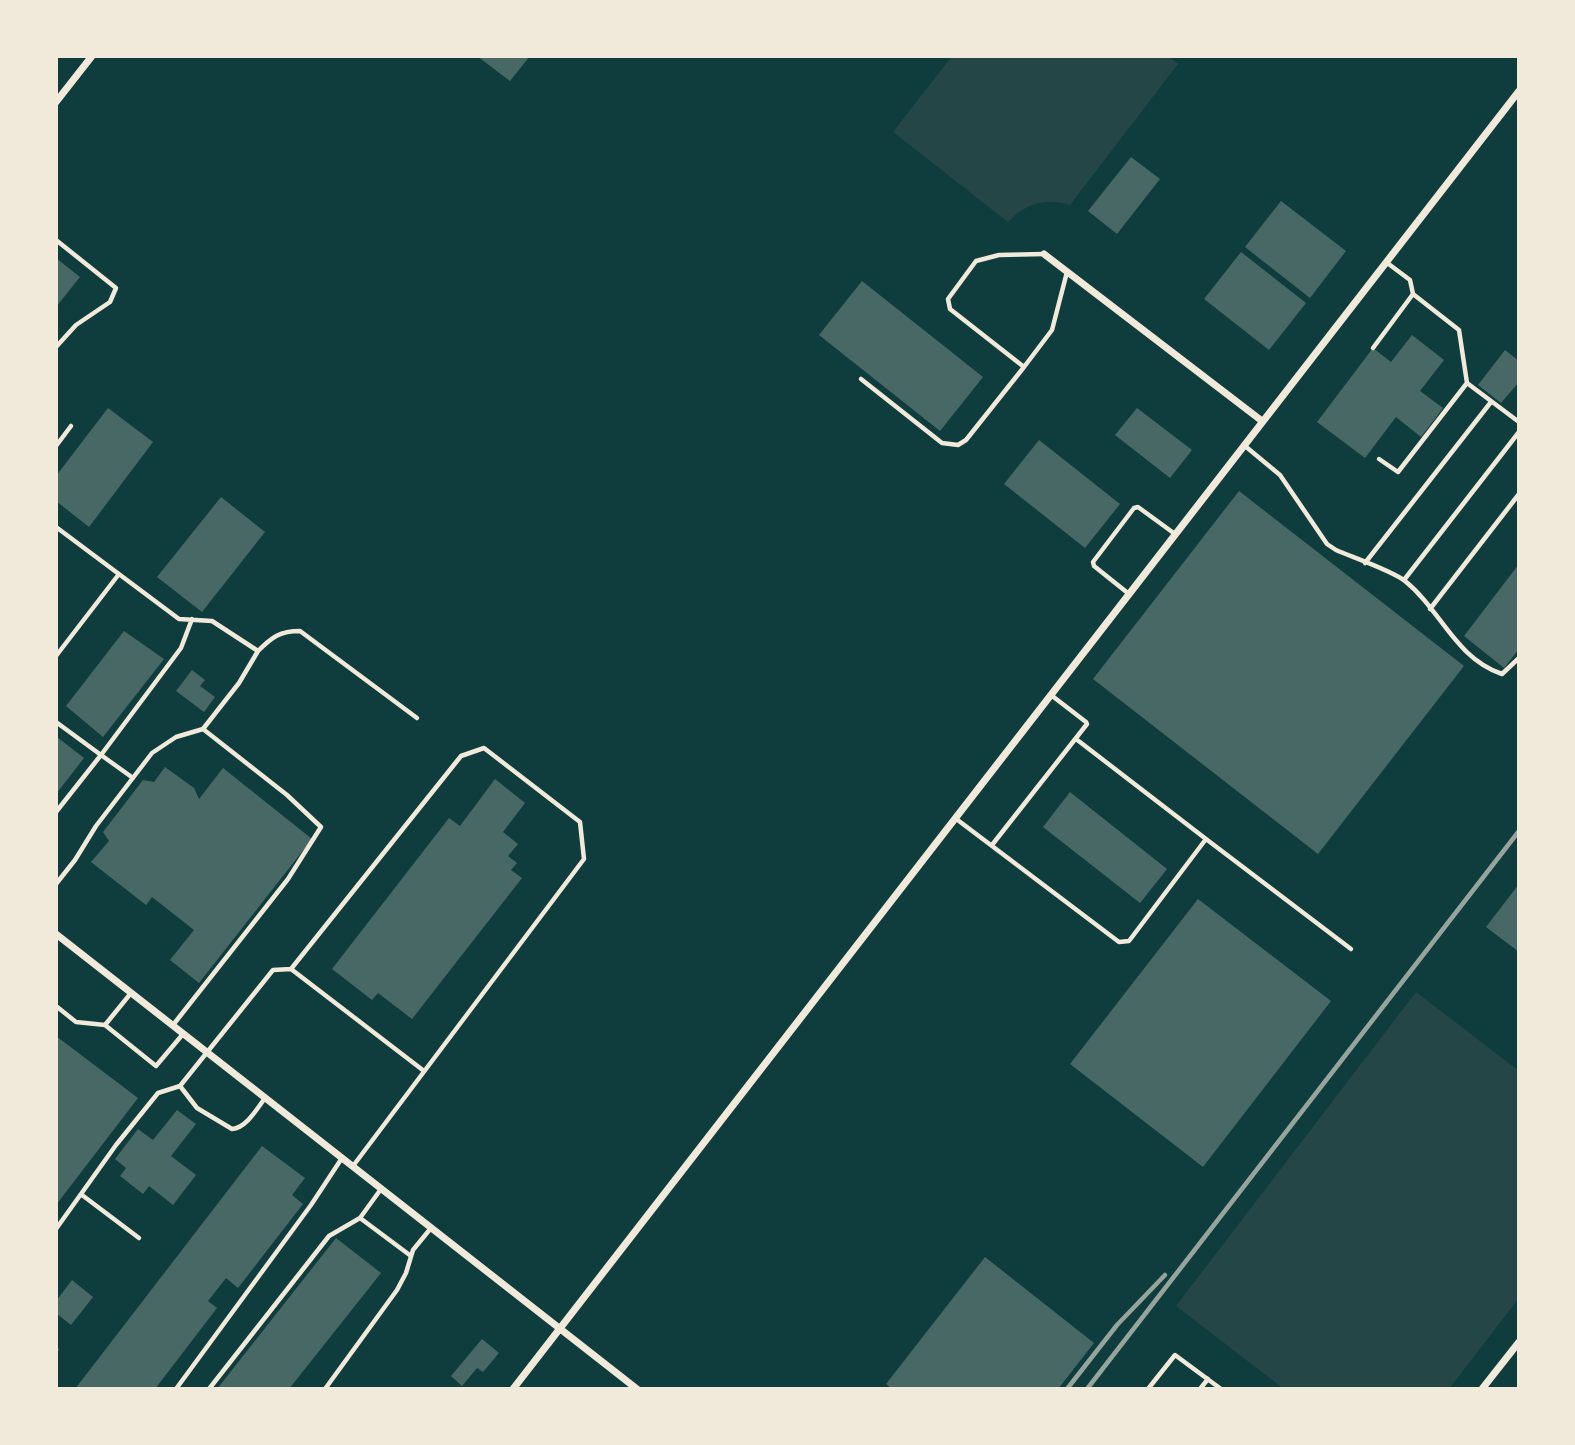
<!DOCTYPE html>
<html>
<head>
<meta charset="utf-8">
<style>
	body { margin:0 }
	#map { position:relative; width:1575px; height:1445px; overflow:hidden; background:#0f3d3e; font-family:Arial,sans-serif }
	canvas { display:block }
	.frame { position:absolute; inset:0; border:58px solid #f1e9da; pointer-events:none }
</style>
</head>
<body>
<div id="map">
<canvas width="1575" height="1445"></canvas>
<div class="frame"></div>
</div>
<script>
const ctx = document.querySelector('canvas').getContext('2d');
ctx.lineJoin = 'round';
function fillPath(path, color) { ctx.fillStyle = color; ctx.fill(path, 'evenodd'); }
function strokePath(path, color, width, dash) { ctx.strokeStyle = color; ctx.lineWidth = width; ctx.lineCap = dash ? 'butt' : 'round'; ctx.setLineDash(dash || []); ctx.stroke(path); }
fillPath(new Path2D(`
	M952 56H1168L1178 64 1070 205C1045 197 1025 204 1008 222L893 132Z
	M1416 992 1519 1071V1298L1449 1389H1284L1176 1306Z`), '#244646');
fillPath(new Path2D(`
	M477 56H530L510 81Z
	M1131 157 1160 179 1117 234 1088 211Z
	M1281 201 1346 251 1310 298 1245 247Z
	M1241 252 1306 303 1269 350 1204 299Z
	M56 258 80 277 56 307Z
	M862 281 983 377 940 431 819 335Z
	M1412 335 1444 360 1420 391 1443 408 1421 437 1396 417 1365 458 1317 422 1373 348 1391 362Z
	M1505 350 1519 361V382L1501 403 1478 385Z
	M108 408 153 442 89 527 56 501V476Z
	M1137 408 1192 450 1170 478 1115 435Z
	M1039 440 1120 504 1085 548 1004 484Z
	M1239 491 1464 666 1318 854 1093 679Z
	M221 497 265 532 202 612 157 577Z
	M1519 564V649L1504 668 1464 636Z
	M124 631 164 659 103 737 66 706Z
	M192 670 205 680 200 686 215 697 204 712 176 691Z
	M57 737 84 758 56 794V739Z
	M165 767 194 788 199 799 223 768 312 839 199 983 170 960 194 930 152 897 146 905 91 862 109 841 103 832 143 780 154 782Z
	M495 779 525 803 503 832 518 844 508 856 517 863 511 870 522 878 412 1019 378 993 372 1000 332 969 449 818 460 826Z
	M1070 792 1167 869 1140 903 1043 827Z
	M1519 884V952L1486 927Z
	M1198 899 1331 1001 1203 1167 1070 1064Z
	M56 1036 138 1098 56 1205Z
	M177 1110 196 1124 171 1156 196 1175 173 1205 149 1186 143 1194 120 1176 126 1168 115 1159 138 1129 153 1140Z
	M262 1146 305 1178 292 1195 303 1204 238 1288 226 1278 208 1301 217 1308 155 1389H75Z
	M336 1238 381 1273 289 1389H217Z
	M985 1257 1094 1343 1058 1389H892L886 1384Z
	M72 1280 93 1297 71 1325 56 1313V1301Z
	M482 1339 499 1353 483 1372 477 1368 462 1386 451 1376Z`), '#486865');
strokePath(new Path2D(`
	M56 240 116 288 110 302 76 325 56 347
	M1044 254 999 255 976 261 948 299 950 309 1024 367 1052 330 1067 272
	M1386 262 1410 280 1413 294 1459 330 1467 383 1519 422
	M1373 348 1413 294
	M861 379 942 443 958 445 966 440 1024 367
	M56 446 71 426
	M1245 446 1280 475 1327 544 1336 550C1352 557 1393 571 1405 581 1441 610 1455 658 1502 674L1519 658
	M1379 459 1398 472 1467 383
	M56 527 179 619 212 621 258 651C272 637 280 631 300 631L417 718
	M1365 563 1491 402
	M1404 580 1519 432
	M1129 594 1094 566 1093 562 1134 508 1138 507 1175 534
	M1430 609 1519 494
	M56 656 119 574
	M56 722 101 755 181 648 192 619
	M1076 739 1206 839
	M56 812 101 755 133 778
	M955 818 1119 942 1129 941 1206 839 1351 949
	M992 845 1087 724 1086 722 1051 695
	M56 884 75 860 96 826 152 753 176 737 203 729 239 683 258 651
	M291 969 424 1071
	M56 1006 76 1022 105 1025 131 993
	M105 1025 156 1066 183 1034
	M173 1025 288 879 321 827 287 795 203 729
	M265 1098C257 1109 246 1128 232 1129L197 1108 180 1086 273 970 291 969 461 756 484 748 580 822 584 859 353 1166
	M82 1195 139 1238
	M360 1218 411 1256
	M56 1229 116 1145 158 1093 180 1086
	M56 1349V1350
	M176 1389 311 1205 342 1158
	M209 1389 329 1236 360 1218 381 1189
	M325 1389 397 1290 406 1273 413 1250 431 1228
	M1148 1389 1175 1355 1221 1389
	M1200 1389 1208 1379`), '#f1e9da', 4.5);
strokePath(new Path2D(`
	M56 102 92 56
	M1044 254 1262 421
	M56 934 637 1389
	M513 1389 1519 91
	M1482 1389 1519 1342`), '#f1e9da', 7);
strokePath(new Path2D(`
	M1067 1389 1117 1325 1165 1275
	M1087 1389 1519 831`), '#97a49c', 4.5);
</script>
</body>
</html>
